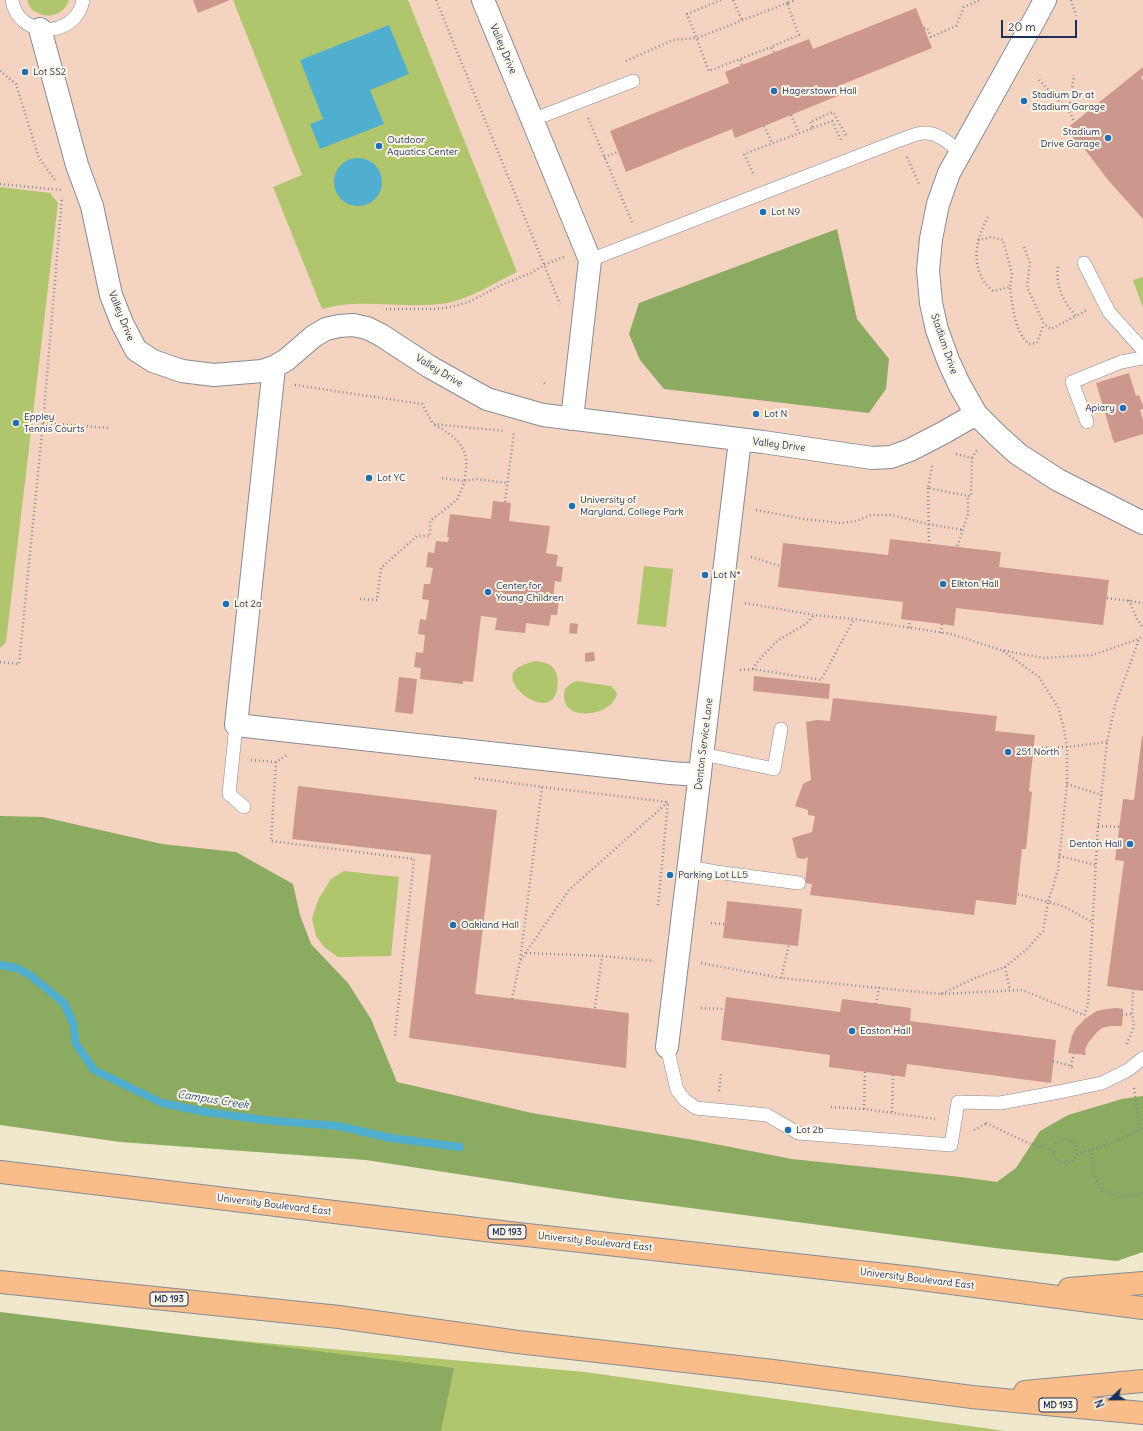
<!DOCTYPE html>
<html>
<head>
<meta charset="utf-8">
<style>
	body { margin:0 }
	#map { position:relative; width:1143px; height:1431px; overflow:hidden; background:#efe8cc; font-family:Delius,sans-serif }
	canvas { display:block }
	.north { position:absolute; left:1091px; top:1379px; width:40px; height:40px; -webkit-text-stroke:3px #fcf5e5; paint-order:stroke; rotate:248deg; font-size:11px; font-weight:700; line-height:16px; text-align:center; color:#1b2f5e }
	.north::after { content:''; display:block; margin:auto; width:14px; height:18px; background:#1b2f5e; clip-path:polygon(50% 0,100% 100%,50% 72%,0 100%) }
	.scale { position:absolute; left:1001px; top:20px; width:76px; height:18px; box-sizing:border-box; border:2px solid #1b2f5e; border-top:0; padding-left:5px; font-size:12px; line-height:14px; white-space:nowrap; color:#1b2f5e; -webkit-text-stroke:3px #fcf5e5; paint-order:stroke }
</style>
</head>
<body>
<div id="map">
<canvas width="1143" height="1431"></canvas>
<div class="north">N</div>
<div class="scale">20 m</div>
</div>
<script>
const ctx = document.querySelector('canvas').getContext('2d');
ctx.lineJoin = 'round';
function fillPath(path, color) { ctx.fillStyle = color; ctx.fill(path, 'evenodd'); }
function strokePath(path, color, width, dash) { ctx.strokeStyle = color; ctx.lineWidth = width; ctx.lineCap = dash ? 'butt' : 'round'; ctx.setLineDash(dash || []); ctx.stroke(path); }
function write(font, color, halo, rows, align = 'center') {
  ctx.font = font + ' Delius,sans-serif'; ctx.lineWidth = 4; ctx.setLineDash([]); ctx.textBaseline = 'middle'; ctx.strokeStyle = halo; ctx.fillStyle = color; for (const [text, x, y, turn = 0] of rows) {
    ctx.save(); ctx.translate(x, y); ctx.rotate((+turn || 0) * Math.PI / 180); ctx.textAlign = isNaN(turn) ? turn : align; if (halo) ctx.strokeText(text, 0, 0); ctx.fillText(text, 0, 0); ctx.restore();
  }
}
fillPath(new Path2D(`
	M0 0H1143V1243L0 1084Z`), '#f4d3c1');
fillPath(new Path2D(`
	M27 0H69C65 14 48 20 36 12 31 10 29 5 27 0Z
	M233 0H408L517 272C494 283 472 298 447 303 405 310 362 297 322 309L273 187 302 175Z
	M0 187 50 193 58 203 6 642 0 648Z
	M1143 277V308L1133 280Z
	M644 566 673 569 666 627 637 624Z
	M535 661C540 662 546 662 550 665 559 671 559 685 556 693 547 720 501 685 515 670 520 665 529 663 535 661Z
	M576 681 611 686 615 690 617 694C612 716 566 722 564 698 563 688 568 685 576 681Z
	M344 871 399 877 391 956 338 957 324 947 316 936 312 919 318 900 331 879Z
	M0 1319 585 1372 1005 1431H0Z`), '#afc66c');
fillPath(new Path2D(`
	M837 229 857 319 889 359 886 389 869 413 664 389 640 360 629 334 639 303Z
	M0 816 43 817 162 844 236 852 293 884 300 915 311 944 348 983 371 1019 397 1082 532 1113 694 1140 792 1159 961 1177 997 1182 1016 1168 1040 1131 1068 1115 1122 1099 1143 1096V1252L1117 1261 995 1248 614 1198 366 1160 120 1142 0 1125Z
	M0 1312 454 1368 441 1431H0Z`), '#8bab60');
fillPath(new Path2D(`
	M389 25 409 74 370 90 384 124 320 149 310 124 323 119 300 60Z
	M334 182a24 24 0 1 1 48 0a24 24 0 1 1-48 0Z`), '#50afcf');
strokePath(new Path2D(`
	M0 965 17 968 30 975 64 1003 74 1025 75 1042 94 1070 162 1103 206 1112 264 1120 338 1126 391 1138 460 1147`), '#50afcf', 8);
fillPath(new Path2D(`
	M193 0H230L198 13Z
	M916 8 932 48 836 87 840 95 791 115 735 138 732 129 626 172 610 131 729 83 725 72 742 65 809 39 813 49Z
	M1143 67V75L1141 77 1143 81V219L1108 180 1083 147 1081 148 1066 129Z
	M1129 373 1136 396 1139 395 1143 406V409L1140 410 1143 420V434L1114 443 1096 383Z
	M493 501 511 503 509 521 550 526 546 553 558 555 556 566 563 567 561 582 555 581 553 599 559 600 557 615H551L549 626 526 623 525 633 495 630 497 618 481 616 473 682 463 681V684L420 679 421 668 414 667 416 652 423 653 425 635 418 634 420 619 426 620 429 600 422 599 424 584H430L433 568 426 567 428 552 434 553 436 541 448 542 449 537H447L450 514 491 519Z
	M890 539 1001 552 999 567 1109 580 1103 625 956 608 954 626 942 624 901 619 903 602 778 587 783 543 888 555Z
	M570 623 578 624 577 634 569 633Z
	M594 652 595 661 585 662V653Z
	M754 676 830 684 829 699 753 691Z
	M399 677 417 679 413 714 395 712Z
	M833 698 997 716 995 731 1035 735 1029 791 1032 792 1026 849H1022L1016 905 976 900 974 915 810 895 812 884 805 883 808 857 804 859 797 858 792 838 812 832 815 816 808 815V810L795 806 803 784 811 780 806 722 817 720 830 721Z
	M1142 736H1143V991L1107 986 1124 861 1115 860 1123 799 1134 800Z
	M298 786 497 810 475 994 629 1013 626 1068 409 1038 431 855 292 839Z
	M727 901 802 909 798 946 723 938Z
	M726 997 840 1012 842 999 911 1008 910 1021 1056 1040 1051 1083 907 1064 905 1077 829 1067 830 1055 721 1040Z
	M1117 1008 1123 1009 1122 1026H1110L1102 1028 1097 1032 1088 1043 1085 1050 1086 1055 1068 1053 1072 1036 1076 1028 1086 1018 1097 1011 1106 1009Z`), '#cc988d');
const service = new Path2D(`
	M12 0C18 39 76 39 83 0
	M532 120 633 81
	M590 260 900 140C907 138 916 133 924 133 938 132 950 144 960 152
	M1084 263 1109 312 1143 350
	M1087 422 1072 382 1121 362 1143 358
	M236 725 229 794 244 807
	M703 754 774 769 781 729
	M689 867 716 872 799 883
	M667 1047 677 1090 685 1100 696 1108 767 1115 798 1133 951 1145 958 1102 1000 1103 1059 1092 1102 1083 1128 1070 1143 1058`);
const minor = new Path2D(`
	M483 0 590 260 572 419
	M1045 0 1036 17 949 173 938 204 931 239 928 270 931 303 937 330 948 360 959 384 976 414 997 435 1018 454 1058 480 1143 523
	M40 29 77 165 92 206 111 295 122 323 136 350 153 361 182 371 214 375 262 371 274 367 286 360 314 336 326 329 339 326 353 325 367 328 381 335 430 367 487 399 543 415 763 442 872 458 891 457 910 450 943 433 976 414
	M274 367 236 725 670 773 700 775
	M667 1047 740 440`);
const primary = new Path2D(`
	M0 1172 518 1234 913 1278 1143 1308
	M0 1282 339 1317 518 1342 773 1371 972 1397 1143 1413
	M1069 1289 1143 1283
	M1025 1392 1143 1381`);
strokePath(service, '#858c95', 14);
strokePath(minor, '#858c95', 24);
strokePath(primary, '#858c95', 24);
strokePath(new Path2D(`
	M436 0 560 304
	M721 0 687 14 709 71 771 47
	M733 0 742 20
	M1071 0 1076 16
	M924 28H927L931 37 956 26 964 7 980 0
	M774 52 771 47 799 35 787 3 795 0
	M740 60 742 65
	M626 61 673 40 697 38 787 3 786 0
	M0 71 16 84 39 158 55 180
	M1039 80 1069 111 1075 123
	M1069 111 1074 75
	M791 115 799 133
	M588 118 632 222
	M764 126 772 143
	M813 128 832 121 841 140
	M604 157 618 152
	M907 157 919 184
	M753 173 744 154 813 128 810 122 833 112 847 137
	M0 184 61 190
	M988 217C974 241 970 273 993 291L1010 287C1012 304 1015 333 1029 344L1037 343 1044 324
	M978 240 991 237 1003 240 1012 274 1010 287
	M1024 247 1030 263 1027 287 1044 324 1051 329 1076 316
	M1058 267C1055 285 1064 303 1076 316L1087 310
	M386 309H435L451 307 469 302 499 286 531 273 544 265 564 257
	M544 383 546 385
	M295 385 422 404 433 424 505 431
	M43 423 110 428
	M435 425C449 433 464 442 466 459 467 466 465 474 465 481L441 478
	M956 454 972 458 971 496H968V514L957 547
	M972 458 977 450
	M932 466 928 488 968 496
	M928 488 929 543
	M505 502 514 432
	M756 510 804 519 840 523 856 521 871 515H892L928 524 963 530
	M751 557 780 566
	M1107 598 1143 603
	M360 599 377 600 381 568 417 536H430V521L457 500 465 481 476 479 507 483
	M1129 600 1137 619 1143 628
	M745 603 814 615 854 619 951 634 1001 650 1044 658 1092 655 1139 639
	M909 628 910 620
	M941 633 942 624
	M1003 651 1039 677 1058 707 1064 729 1067 747V784L1058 870 1048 902 1017 894
	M0 662 19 664 43 423 62 197
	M753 669 758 661 777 641 806 624 814 615
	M740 670 753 669 821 680 854 619
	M1034 748 1067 747 1107 742
	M251 760 276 762 287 755
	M276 762 271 841 414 859 395 1036
	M475 778 542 787 520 961
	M1067 784 1102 795
	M542 787 668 802
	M1098 826 1120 827
	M1059 856 1096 865
	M658 905 668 802
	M711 923 724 924
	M526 953 602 956 654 961
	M701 963 781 978 879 988
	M1005 967 1010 990
	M781 978 789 945
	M941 994 1022 990 1084 1015 1088 1005 1098 826 1107 742 1115 706 1139 639 1143 635
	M512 999 520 961 569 890 668 802
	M876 1004 879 988 941 994 975 978 1005 967 1027 949 1043 931 1048 902 1063 906 1092 922
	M595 1008 602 956
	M701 1008 725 1009
	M1122 1015 1132 1014
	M1127 1044 1134 1026 1132 1014 1133 989
	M1053 1061 1071 1066 1074 1070
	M1071 1066 1074 1054
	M1134 1088 1140 1129
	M719 1091 721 1074
	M831 1107 864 1109 935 1119
	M864 1109 865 1071
	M892 1112 893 1075
	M986 1123 1028 1143 1052 1150
	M974 1130 987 1123
	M1053 1151a12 12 0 1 1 24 0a12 12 0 1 1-24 0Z
	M1092 1149 1093 1172 1101 1190 1120 1197 1140 1194 1143 1192
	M1077 1154 1110 1144 1143 1128`), '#858c95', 2.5, [1, 3]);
strokePath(service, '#fff', 13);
strokePath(minor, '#fff', 22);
strokePath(primary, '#f8bd89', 22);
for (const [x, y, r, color] of [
	[25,72,4,"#1f6fb2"],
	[774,91,4,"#1f6fb2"],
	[1024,101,4,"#1f6fb2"],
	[1108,138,4,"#1f6fb2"],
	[379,146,4,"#1f6fb2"],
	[763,212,4,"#1f6fb2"],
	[1123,408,4,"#1f6fb2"],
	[756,414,4,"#1f6fb2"],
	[16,423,4,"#1f6fb2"],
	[369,478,4,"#1f6fb2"],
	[572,506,4,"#1f6fb2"],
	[705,575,4,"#1f6fb2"],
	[943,584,4,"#1f6fb2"],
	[488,592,4,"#1f6fb2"],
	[226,604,4,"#1f6fb2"],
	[1008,752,4,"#1f6fb2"],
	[1130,844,4,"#1f6fb2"],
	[670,875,4,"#1f6fb2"],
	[453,925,4,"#1f6fb2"],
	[852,1031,4,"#1f6fb2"],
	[788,1130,4,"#1f6fb2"]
]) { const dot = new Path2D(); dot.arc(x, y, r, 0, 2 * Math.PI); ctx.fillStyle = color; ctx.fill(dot); strokePath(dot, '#fcf5e5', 1.5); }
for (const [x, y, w] of [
	[507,1232,38],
	[169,1299,38],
	[1058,1405,38]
]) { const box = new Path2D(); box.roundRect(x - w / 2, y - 7, w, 14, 3); ctx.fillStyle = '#fcf5e5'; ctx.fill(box); strokePath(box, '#1b2f5e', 1); }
write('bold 9px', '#1b2f5e', null, [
	["MD 193",507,1232],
	["MD 193",169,1299],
	["MD 193",1058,1405]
]);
write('10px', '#1b2f5e', '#fcf5e5', [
	["Valley Drive",503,49,67],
	["Valley Drive",121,316,68],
	["Stadium Drive",944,344,71],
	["Valley Drive",439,371,31],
	["Valley Drive",779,445,7],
	["Denton Service Lane",704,744,-83],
	["University Boulevard East",274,1205,7],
	["University Boulevard East",595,1242,6],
	["University Boulevard East",917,1279,7]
]);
write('10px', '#1b2f5e', '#fcf5e5', [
	["Lot SS2",33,72],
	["Hagerstown Hall",782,91],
	["Stadium Dr at",1032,95],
	["Stadium Garage",1032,107],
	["Stadium",1100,132,"right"],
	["Drive Garage",1100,144,"right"],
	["Outdoor",387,140],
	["Aquatics Center",387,152],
	["Lot N9",771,212],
	["Apiary",1115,408,"right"],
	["Lot N",764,414],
	["Eppley",24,417],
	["Tennis Courts",24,429],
	["Lot YC",377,478],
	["University of",580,500],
	["Maryland, College Park",580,512],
	["Lot N*",713,575],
	["Elkton Hall",951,584],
	["Center for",496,586],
	["Young Children",496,598],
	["Lot 2a",234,604],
	["251 North",1016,752],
	["Denton Hall",1122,844,"right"],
	["Parking Lot LL5",678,875],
	["Oakland Hall",461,925],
	["Easton Hall",860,1031],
	["Lot 2b",796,1130]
], 'left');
write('italic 11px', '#2b5580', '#fcf5e5', [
	["Campus Creek",213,1100,9]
]);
</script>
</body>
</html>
